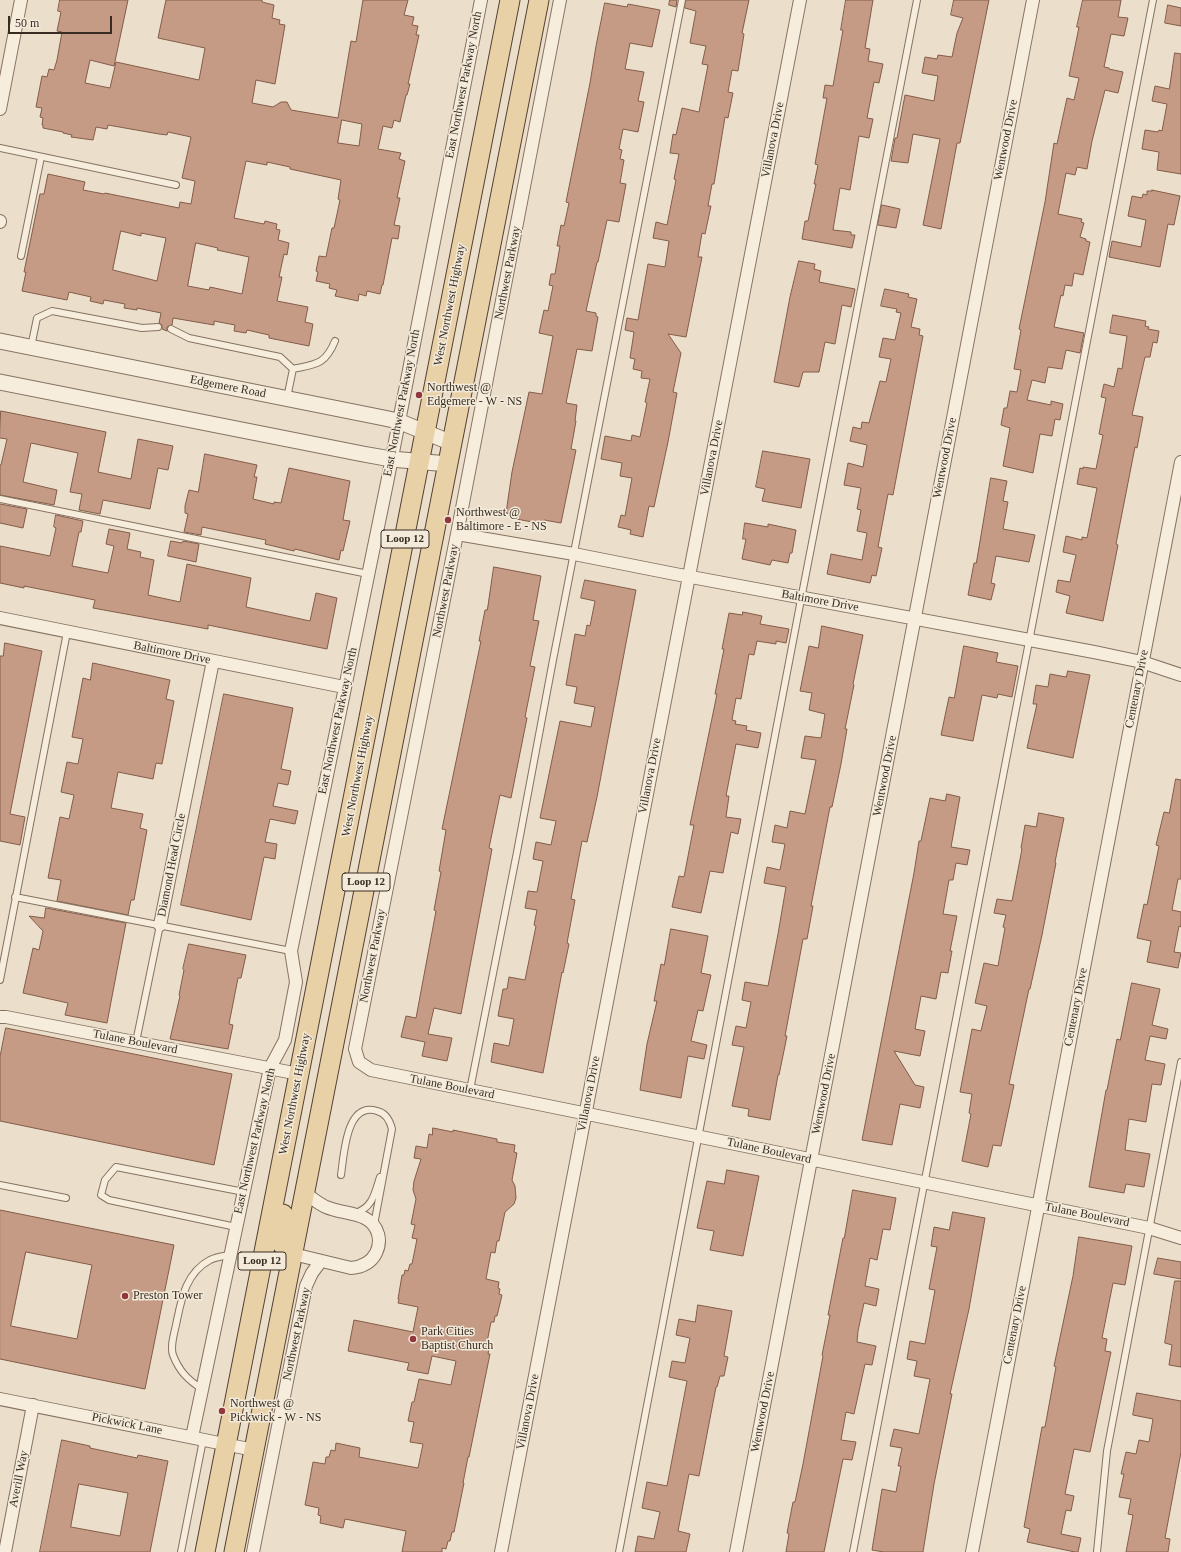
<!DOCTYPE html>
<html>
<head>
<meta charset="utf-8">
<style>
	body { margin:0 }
	#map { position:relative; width:1181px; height:1552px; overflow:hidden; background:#ebdfcb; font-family:"Times New Roman",serif }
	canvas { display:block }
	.scale { position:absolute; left:8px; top:16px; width:104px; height:18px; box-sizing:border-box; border:2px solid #382c22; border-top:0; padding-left:5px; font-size:12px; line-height:14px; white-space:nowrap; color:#382c22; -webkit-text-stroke:3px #f3eada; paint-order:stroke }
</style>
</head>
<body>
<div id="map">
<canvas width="1181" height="1552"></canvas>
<div class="scale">50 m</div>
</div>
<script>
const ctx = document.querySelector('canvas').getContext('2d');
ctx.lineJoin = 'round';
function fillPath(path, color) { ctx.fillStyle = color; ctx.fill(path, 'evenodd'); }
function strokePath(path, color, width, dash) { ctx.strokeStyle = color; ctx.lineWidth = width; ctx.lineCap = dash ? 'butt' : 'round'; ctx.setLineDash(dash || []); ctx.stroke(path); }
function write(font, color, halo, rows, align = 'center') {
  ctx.font = font + ' "Times New Roman",serif'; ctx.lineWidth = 3; ctx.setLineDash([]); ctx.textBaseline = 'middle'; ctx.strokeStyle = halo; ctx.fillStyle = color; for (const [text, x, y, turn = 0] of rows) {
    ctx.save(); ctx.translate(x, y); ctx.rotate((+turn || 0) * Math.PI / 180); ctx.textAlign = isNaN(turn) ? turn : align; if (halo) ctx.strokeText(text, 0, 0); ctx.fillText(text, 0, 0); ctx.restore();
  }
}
const building = new Path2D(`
	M60 0H128L114 66 90 60 85 83 110 88 116 62 199 80 205 48 158 38 166 0H262V2L274 5 272 18 280 20 279 24 285 25 275 84 256 80 252 103 273 107 281 102H287L291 110 338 118 351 41 356 42 363 0H408L404 15 414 17 412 25 418 26 416 35H419L408 84H410L407 95H406L400 122 394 120 392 128 383 126 378 149 401 153 399 159 405 161 397 198H400L394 225 400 226 398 239 392 238 383 285H382L380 294 367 291 366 296 359 294 358 301 335 296 337 290 329 288 330 284 316 281 318 272 316 271 319 256 326 257 332 228H334L340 200 338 199 341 180 290 169V167L267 162V165L246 161 234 218 264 224 265 221 277 224 276 229 280 230 278 240 289 243 287 255 284 254 279 277H282L277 301 308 307 305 322 313 324 309 346 269 338V335L247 330 246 333 234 331 235 325 214 321V325L173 318 172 325 167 327V331L162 329V325L159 323 161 313 137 308V310L124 308 125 304 104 300 103 304 90 301 91 297 69 292 67 300 22 291 26 272H24L40 194H44L48 174 85 182 83 190 104 194 105 193 179 208 180 202 191 204 195 181 182 178 191 137 168 132 167 135 159 134 108 125 107 129 96 127 93 140 71 137 72 135 63 133V132L43 128V125H42L43 118 40 117 42 108 36 107 42 76 47 77 49 69 54 70 57 60 62 32 57 31 61 12 58 11ZM342 120 362 124 359 146 338 143ZM121 231 141 236V233L166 238 157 281 113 270ZM196 243 218 248 217 250 249 257 242 294 210 287 209 290 188 286Z
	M670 0H677L676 7 669 5Z
	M686 0H749L742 33 744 34 738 71 732 70 728 92 733 93 728 118 725 117 714 184H712L708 206H711L705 234 702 233 698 257H702L686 337 668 334 681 353 673 392 677 393 668 442 654 507 649 506 643 537 630 534 631 530 618 527 621 515 625 516 632 478 620 476 622 463 601 459 605 436 631 441 632 435 640 437 647 403 645 402 650 379 641 378 642 371 633 369 635 359 630 358 634 332 625 330 627 318 638 320 648 264 665 267 669 241 653 238 656 222 667 225 676 180 674 179 679 154 670 153 673 134 676 135 682 108 699 112 708 65 702 64 706 46 690 43 696 11 685 8Z
	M846 0H873L865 48 870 49 868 61 883 64 879 83 874 82 867 118 873 119 869 138 859 136 850 190 840 188 833 230 851 232V235H855L852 248 802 239 805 221H808L816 184H814L818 165 815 164 827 98H823L825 85 833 86 843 30H841Z
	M954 0H989L960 143H957L941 229 923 225 940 139 913 134 908 163 891 161 895 138H897L905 95 934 101 938 76 922 73 925 57 937 59 938 55 952 57 957 33 963 18 951 15Z
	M1083 0H1121L1118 17 1128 18 1124 36 1111 34 1104 67 1109 68V69L1123 72 1118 93 1105 90 1092 141 1087 169 1077 167 1075 175 1066 173 1058 214 1082 219 1081 222 1084 223 1080 237 1086 239V241L1090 242 1083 275 1074 273 1072 286 1065 285 1063 296 1061 295 1054 327 1084 333 1080 353 1066 350 1062 369 1048 367 1045 383 1032 380 1027 400 1051 405V401L1063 404 1060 420 1055 419 1052 436 1040 434 1033 473 1003 466 1010 428 1001 425 1004 408H1007L1010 391 1017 392 1021 370 1014 369 1021 330 1019 329 1045 202 1054 143 1057 144 1067 98 1074 100 1079 78 1069 76 1079 27H1077Z
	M605 3 627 7 628 4 660 10 652 47 630 43 625 69 644 72 638 101 644 102 638 132 623 129 619 149 622 150 620 159 624 160 620 183 626 184 619 222 607 220 598 262H597L586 311 596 313V316L598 317 592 351 577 349 566 403 577 405 575 421H576L571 449 576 450 561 523 544 520 543 524 511 518 512 514 506 513 512 472 529 392 542 394 553 336 539 333 544 310 548 311 553 286 549 285 551 274H555L560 246H557L561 225 564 226 569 203 566 202 590 83 596 46Z
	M1168 5 1181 8V26L1165 23Z
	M1175 53 1181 54V174L1157 170 1159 152 1142 149 1145 130 1158 132 1159 130 1162 131 1167 104 1152 101 1155 86 1169 89Z
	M1152 190 1180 196 1174 225 1168 224 1160 267 1109 257 1112 241 1141 247 1146 220 1128 216 1132 196 1142 198 1143 194 1147 195V191H1152Z
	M882 205 900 209 896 228 878 225Z
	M799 261 815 264 814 269 821 271 819 282 855 289 851 307 842 305 835 344 825 342 819 372H803L799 387 774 382 790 297Z
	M885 289 909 294 908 297 917 299 911 327 920 329 919 335 923 336 893 495 888 494 878 547 882 548 876 576 872 575 870 583 827 574 831 554 862 560 867 533 857 531 861 510 857 509 861 488 844 485 848 463 863 467 867 445 850 441 853 427 861 429 862 422 869 423 880 381 886 382 891 359 879 357 883 338 895 340 901 313 896 312 897 309 881 306Z
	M1113 315 1146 321 1145 326 1149 327 1148 329 1159 331 1157 343 1153 342 1150 357H1145L1132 415 1143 417 1137 448 1135 447 1116 544 1118 545 1103 621 1066 613 1070 596 1056 592 1058 580 1070 582 1076 555 1063 552 1066 536 1082 540V537L1087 538 1097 488 1077 484 1080 468 1083 469V467L1096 469 1103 435 1099 434 1106 398 1101 397 1104 384 1114 387 1118 368 1122 369 1127 336 1110 333Z
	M1 411 106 432 98 472 131 479 138 439 173 446 168 470 158 468 150 509 103 500 100 514 79 510 82 494 70 492 78 453 31 443 23 482 57 490 54 505 0 495V465H1L7 439 0 438Z
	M763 451 810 459 801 508 762 501 765 489 756 487Z
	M205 454 257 465 254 477H257L253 499 274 504V502L281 503 289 468 350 481 343 520 350 521 343 551 341 550 339 560 295 549 294 551 265 544 266 540 202 527 201 535 184 532 188 514 185 513V506L189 490 198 492Z
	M991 478 1007 481 1003 501 1008 502 1003 529 1035 535 1029 562 996 556 991 583 995 584 991 600 968 595 974 563H976Z
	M0 504 27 509 23 528 0 523Z
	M56 515 83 521 81 532H79L72 566 108 573 114 546 106 544 109 529 130 533 127 549 141 552 140 557 154 560 148 595 180 602 187 564 251 578 246 607 310 621 316 593 337 598 327 649 208 625V629L93 608 95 600 24 586V588L0 583V546L50 556 56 528 54 527Z
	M745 523 768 527V524L796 530 792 553H790L788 563 772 560 770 565 742 559 746 539H743Z
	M171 541 182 543 183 541 199 544 196 562 168 556Z
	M494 567 541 576 533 620 539 621 530 666 535 667 525 717 527 718 511 798 500 795 489 848 492 849 461 1014 434 1008 428 1034 452 1038 447 1061 422 1056 425 1042 401 1037 406 1016 416 1018 436 911 434 910 441 872 439 871 446 830 442 829 481 641H479L485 610H487Z
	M585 580 636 590 597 797 587 842 582 841 571 899 575 900 567 943 569 944 563 973 562 972 543 1073 491 1062 494 1043 509 1046 514 1019 498 1016 503 989H507L509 977 525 980 536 926 534 925 537 910 525 908 528 891 537 892 543 861 533 859 536 842 551 845 556 821 540 818 560 721 591 727 595 707 574 703 577 687 566 685 575 634 585 636 587 625 590 626 595 601 581 598Z
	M743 612 762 616 760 624 789 629 786 643 776 641V644L757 641 754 655 749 654 741 699 736 698 732 720 736 721 735 724 747 726 746 730 761 733 758 748 736 744 726 796H729L726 817 741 819 738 834 731 832 723 873 710 871 701 913 672 907 679 876 684 877 694 825H690L717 694H715L724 649H722L729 613 742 615Z
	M822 626 863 635 853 684 854 685 845 729H847L841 764 832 807H830L811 906H813L807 939H803L785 1036H787L779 1075H778L770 1120 748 1116 749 1109 732 1106 744 1047 732 1045 736 1026 746 1028 751 1002 742 1000 745 982 768 986 778 934 786 887 764 883 767 867 780 870 785 844 772 842 775 825 787 828 790 811 805 814 816 760 801 758 805 736 821 738 825 714 809 710 812 693 800 691 809 646 818 648Z
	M5 643 42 651 10 814 25 817 20 845 0 841V656H3Z
	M964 646 998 653 996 662 1018 666 1012 697 998 694 997 698 982 695 973 741 941 735 949 697 954 698Z
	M93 663 170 680 166 699 174 701 162 764 156 763 153 779 118 772 111 808 143 814 140 828 147 830 134 900H131L128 915 57 901 61 880 48 878 60 817 69 819 74 795 61 792 67 762 78 764 83 739 72 737 83 678 90 680Z
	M1068 671 1090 675 1073 758 1027 748 1037 704H1033L1036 685 1048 687 1050 674 1066 677Z
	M224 694 293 708 281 769 291 771 288 785 278 783 273 806 298 811 295 824 270 819 265 842 277 844 275 859 264 857 251 920 181 905Z
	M1176 779 1181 780V879H1178L1172 910 1181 912V927L1179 926 1174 952 1181 953 1178 968 1147 962 1151 941 1137 938 1144 904 1147 905 1159 846 1156 845 1164 812 1169 813Z
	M947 794 960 797 951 847 970 850 967 865 956 863 953 880H949L943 914 957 916 950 951H952L948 973 941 972 936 999 921 996 915 1029 925 1031 920 1056 894 1051 915 1085 924 1087 920 1108 900 1104 892 1145 862 1140 914 873 919 841H921L930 798 945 801Z
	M1039 813 1064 818 1055 862 1056 863 1042 935 1030 989H1029L1009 1084 1014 1085 1001 1146 993 1145 988 1167 962 1161 971 1114 969 1113 972 1094 960 1092 972 1029 981 1031 987 1006 975 1003 984 963 998 966 1005 928 1003 927 1006 915 994 913 997 899 1012 901 1022 849 1021 848 1025 825 1036 827Z
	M46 908 126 923 107 1023 65 1015 68 1003 23 993 33 948 39 950 43 931 29 916 44 918Z
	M671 929 708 936 701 973 711 975 703 1011 698 1010 691 1041 707 1045 704 1059 688 1056 681 1098 640 1090 647 1044 657 1001H654L661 964 664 965Z
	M189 944 246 955 241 978H238L229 1024 233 1025 228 1049 170 1039 180 996 179 995 184 970 183 969Z
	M1132 983 1160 989 1152 1025 1168 1029 1166 1039 1150 1036 1145 1060 1165 1064 1161 1085 1152 1084 1146 1122 1129 1119 1125 1150 1150 1154 1144 1187 1126 1184 1124 1193 1089 1187 1106 1090H1107L1117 1039 1120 1040Z
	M6 1028 232 1074 214 1165 0 1121V1057Z
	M433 1128 453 1132V1130L497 1139V1142L515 1145 514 1152 517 1153 512 1180 515 1186 516 1198 514 1204 505 1212 499 1241H497L495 1253 491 1252 486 1279 499 1282 498 1288 500 1289 499 1294 502 1295 497 1316H495L494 1322H491L486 1347 489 1348 488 1354H490L469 1457H468L463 1483H464L454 1532H452L450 1541H448L446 1549 442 1548V1552H402L406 1531 345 1519 343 1528 320 1523 321 1516 318 1515 319 1508 305 1505 313 1462 325 1464 326 1457H329L331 1450 335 1451 336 1443 360 1448 359 1457 418 1468 423 1444 410 1442 414 1422 408 1421 412 1402H414L419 1379 451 1385 456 1361 432 1356 428 1374 407 1370 409 1363 348 1351 354 1320 413 1332 418 1307 398 1303 399 1299H398L402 1275H404L405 1270 408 1271 410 1264H412L417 1239 412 1238 415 1225 411 1224 416 1199 413 1190 414 1181 421 1159 414 1158 416 1146 427 1148 429 1134 432 1135Z
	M727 1170 759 1176 743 1256 710 1250 714 1231 697 1228 707 1181 724 1184Z
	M853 1190 896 1198 890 1230 883 1229 877 1260 870 1258 865 1286 879 1289 876 1306 864 1303 858 1331 857 1342 876 1346 872 1365 865 1364 854 1414 846 1412 841 1440 856 1442 852 1460 843 1459 824 1552H786L789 1534 787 1533 793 1502H795L803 1464 823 1356 822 1355 830 1315H828L843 1238H844Z
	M0 1210 174 1245 145 1389 0 1359ZM26 1252 92 1265 77 1339 11 1326Z
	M953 1212 985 1218 969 1309 950 1394H952L934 1484 923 1552H884L872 1550 882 1489 896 1492 901 1466H898L902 1448 890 1446 894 1429 919 1434 930 1379 914 1376 917 1361 907 1359 910 1341 925 1344 935 1290 929 1289 937 1247 931 1246 934 1227 949 1230Z
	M1079 1237 1132 1246 1125 1285 1113 1283 1102 1338 1107 1339 1105 1351 1111 1352 1090 1452 1074 1449 1065 1494 1074 1496 1071 1511 1066 1510 1061 1534 1081 1538 1078 1552H1075L1027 1542 1030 1529 1024 1527 1042 1427H1045L1056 1367 1054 1366 1073 1276Z
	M1158 1258 1181 1262V1279L1154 1274Z
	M1175 1281H1181V1367L1169 1365 1172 1345 1165 1343Z
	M698 1305 732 1311 724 1356 728 1357 724 1376H720L717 1387H716L699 1476 689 1474 678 1531 690 1534 686 1552H635L638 1536 654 1539 660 1512 642 1508 647 1482 667 1486 687 1381 669 1377 672 1361 685 1363 690 1338 676 1335 679 1319 695 1322Z
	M1137 1393 1181 1401V1452L1165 1538 1170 1539 1168 1552H1126L1133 1515 1128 1514 1131 1499 1119 1497 1124 1474H1121L1126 1452 1136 1454 1139 1440 1149 1442 1153 1419 1133 1415Z
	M62 1440 90 1446V1448L137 1458 138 1455 168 1461 150 1552H40ZM79 1484 128 1493 120 1536 71 1527Z`);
fillPath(building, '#c59b85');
strokePath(building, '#835c49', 1);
const service = new Path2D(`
	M0 148 176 185
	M21 256 41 157
	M171 329 189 338 280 357 293 369
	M31 347 37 318 52 311 142 328 158 327
	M293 369C316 364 325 365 335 341
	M287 398 293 369
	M0 499 368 574
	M15 897 291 951
	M0 980 67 632
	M136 1042 160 925
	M470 1090 517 852 553 660 682 0
	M341 1175C344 1155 346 1101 377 1111 386 1113 390 1121 392 1129L374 1225
	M0 1185 66 1198
	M355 1213C373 1208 375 1192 380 1177
	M236 1227 109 1200 101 1195 105 1180 116 1167 244 1192
	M202 1389C188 1380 179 1371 173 1355 170 1347 174 1334 176 1325 181 1301 185 1273 210 1260 215 1257 224 1256 230 1255
	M181 1552 203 1440
	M619 1552 798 615 917 0
	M853 1552C951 1034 1053 517 1153 0
	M1097 1552 1107 1451 1181 1062`);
const minor = new Path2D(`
	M560 0 457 534 355 1049 359 1062 371 1070 1149 1228 1181 1238
	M0 109 21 0
	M0 221V222
	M457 534 574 554 675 574 1094 652 1142 662 1181 675
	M0 618 344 687
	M160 925 213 661
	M0 1017H6L299 1074
	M293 1254 351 1268C362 1267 371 1263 376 1253 379 1247 380 1241 378 1234 372 1211 344 1215 326 1207 319 1204 312 1198 305 1193
	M0 1399 254 1450
	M192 1437 270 1068 285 1040 296 982 291 951 387 483 481 0
	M5 1552 33 1405
	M253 1552 306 1286 312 1273 321 1261
	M501 1552 800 0
	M736 1552 1033 0
	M972 1552 1181 462`);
const tertiary = new Path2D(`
	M0 341 384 418 398 421 452 443
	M0 382 363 454 391 459 448 464`);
const primary = new Path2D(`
	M283 1214C279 1234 274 1242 293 1254
	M205 1552 510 0
	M234 1552 539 0`);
strokePath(service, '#867261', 8);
strokePath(minor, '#867261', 14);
strokePath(tertiary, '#867261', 17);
strokePath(primary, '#544134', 21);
strokePath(service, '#f6eddd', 6);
strokePath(minor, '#f6eddd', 12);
strokePath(tertiary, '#f6eddd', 15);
strokePath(primary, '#e9d1a7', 19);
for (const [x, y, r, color] of [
	[419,395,4,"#8f373d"],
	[448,520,4,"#8f373d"],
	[125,1296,4,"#8f373d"],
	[413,1339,4,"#8f373d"],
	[222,1411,4,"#8f373d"]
]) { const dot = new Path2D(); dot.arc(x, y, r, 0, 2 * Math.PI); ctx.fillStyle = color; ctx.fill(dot); strokePath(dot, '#f3eada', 1.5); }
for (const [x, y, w] of [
	[405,539,48],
	[366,882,48],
	[262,1261,48]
]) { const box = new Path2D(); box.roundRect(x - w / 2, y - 9, w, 18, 3); ctx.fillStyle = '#f3eada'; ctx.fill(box); strokePath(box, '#382c22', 1); }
write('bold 11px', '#382c22', null, [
	["Loop 12",405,539],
	["Loop 12",366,882],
	["Loop 12",262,1261]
]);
write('12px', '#382c22', '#f3eada', [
	["East Northwest Parkway North",464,85,-79],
	["Villanova Drive",773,140,-79],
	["Wentwood Drive",1006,140,-79],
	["Northwest Parkway",508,273,-79],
	["West Northwest Highway",450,305,-79],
	["Edgemere Road",228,387,11],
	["East Northwest Parkway North",402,403,-79],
	["Villanova Drive",712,458,-79],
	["Wentwood Drive",945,458,-79],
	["Northwest Parkway",446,591,-79],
	["Baltimore Drive",820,601,10],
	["Baltimore Drive",172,653,11],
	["Centenary Drive",1137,689,-79],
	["East Northwest Parkway North",338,721,-78],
	["West Northwest Highway",358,776,-79],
	["Villanova Drive",650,776,-79],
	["Wentwood Drive",885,776,-79],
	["Diamond Head Circle",172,865,-79],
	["Northwest Parkway",373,956,-79],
	["Centenary Drive",1076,1007,-79],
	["Tulane Boulevard",135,1042,11],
	["Tulane Boulevard",452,1087,11],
	["West Northwest Highway",295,1094,-79],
	["Villanova Drive",589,1094,-79],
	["Wentwood Drive",824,1094,-79],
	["East Northwest Parkway North",255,1141,-77],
	["Tulane Boulevard",769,1151,12],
	["Tulane Boulevard",1087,1215,11],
	["Centenary Drive",1015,1325,-79],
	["Northwest Parkway",297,1334,-78],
	["Villanova Drive",528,1412,-79],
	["Wentwood Drive",763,1412,-79],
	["Pickwick Lane",127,1424,11],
	["Averill Way",19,1479,-79]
]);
write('12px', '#382c22', '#f3eada', [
	["Northwest @",427,388],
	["Edgemere - W - NS",427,402],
	["Northwest @",456,513],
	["Baltimore - E - NS",456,527],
	["Preston Tower",133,1296],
	["Park Cities",421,1332],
	["Baptist Church",421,1346],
	["Northwest @",230,1404],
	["Pickwick - W - NS",230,1418]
], 'left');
</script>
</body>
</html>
